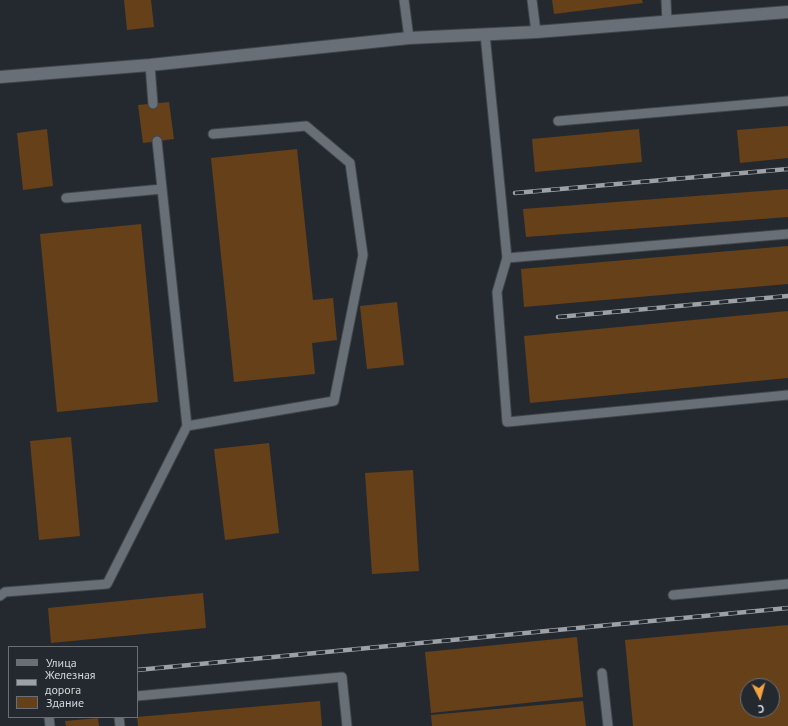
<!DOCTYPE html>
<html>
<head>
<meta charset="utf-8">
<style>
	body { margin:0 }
	#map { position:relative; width:788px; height:726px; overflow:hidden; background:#242930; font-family:"PT Sans",sans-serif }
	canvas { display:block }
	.legend { position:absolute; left:8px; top:646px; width:130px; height:72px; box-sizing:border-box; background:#242930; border:1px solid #6a6f75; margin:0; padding:5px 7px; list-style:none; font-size:12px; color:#d4d8dc }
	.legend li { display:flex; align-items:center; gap:8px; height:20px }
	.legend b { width:20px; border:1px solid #6a6f75 }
	.north { position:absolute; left:740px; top:678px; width:40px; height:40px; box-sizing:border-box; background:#242930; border:1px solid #6a6f75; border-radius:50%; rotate:174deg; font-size:11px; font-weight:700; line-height:16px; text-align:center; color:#d4d8dc }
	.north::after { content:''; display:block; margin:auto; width:14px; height:18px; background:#f3a442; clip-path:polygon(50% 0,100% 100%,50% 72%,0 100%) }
</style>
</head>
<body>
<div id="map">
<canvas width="788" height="726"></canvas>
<ul class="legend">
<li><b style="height:5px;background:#696f76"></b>Улица</li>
<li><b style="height:5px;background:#9ca1a6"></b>Железная дорога</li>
<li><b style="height:11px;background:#664019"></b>Здание</li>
</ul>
<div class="north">С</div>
</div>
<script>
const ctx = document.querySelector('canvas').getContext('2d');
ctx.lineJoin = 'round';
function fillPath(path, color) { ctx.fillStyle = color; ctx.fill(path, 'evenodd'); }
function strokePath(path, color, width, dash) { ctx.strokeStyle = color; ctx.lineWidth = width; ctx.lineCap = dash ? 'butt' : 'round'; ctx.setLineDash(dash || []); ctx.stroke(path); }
fillPath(new Path2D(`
	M124 0H151L154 27 127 30Z
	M552 0H642L643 3 554 14Z
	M169 102 174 139 143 143 138 105Z
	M788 126V158L740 163 737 130Z
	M47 129 53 186 23 190 17 133Z
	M639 129 642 162 535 172 532 139Z
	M297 149 313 300 333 298 337 340 312 343 315 374 234 382 211 158Z
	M788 189V217L526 237 523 209Z
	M141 224 158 402 57 412 40 234Z
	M788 246V284L524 307 521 269Z
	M397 302 404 365 367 369 360 306Z
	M788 311V378L530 403 524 336Z
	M71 437 80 536 39 540 30 441Z
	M269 443 279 533 225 540 214 449Z
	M413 470 419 571 372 574 365 473Z
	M203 593 206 628 51 643 48 608Z
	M788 625V726H633L625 640ZM748 686H772V710H748Z
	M577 637 583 697 431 713 425 652Z
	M320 701 322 726H138L137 717Z
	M583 701 586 726H432L431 715Z
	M98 718 99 726H66L65 721Z`), '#664019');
const lane = new Path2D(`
	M404 0 409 38
	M532 0 536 32
	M666 0 667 22
	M485 34 507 258 788 234
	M150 65 153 104
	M558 121 788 101
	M66 198 162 189
	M507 258 497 292 507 422 788 395
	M187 426 334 401 363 255 350 163 306 126 213 134
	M673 595 788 584
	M0 596 5 592 107 584 187 426 157 141
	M602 673 608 726
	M137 696 342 677 347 726
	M49 717 50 726
	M119 717 120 726`);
const street = new Path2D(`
	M0 77 150 65 409 38 536 32 788 12`);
strokePath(lane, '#41454b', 11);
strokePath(street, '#41454b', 14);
strokePath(lane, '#696f76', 9);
strokePath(street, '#696f76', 12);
const rail = new Path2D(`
	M515 193 788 169
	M558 317 788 296
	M137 670 788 608`);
strokePath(rail, '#9ca1a6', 4.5);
strokePath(rail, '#242930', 3, [9]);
</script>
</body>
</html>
